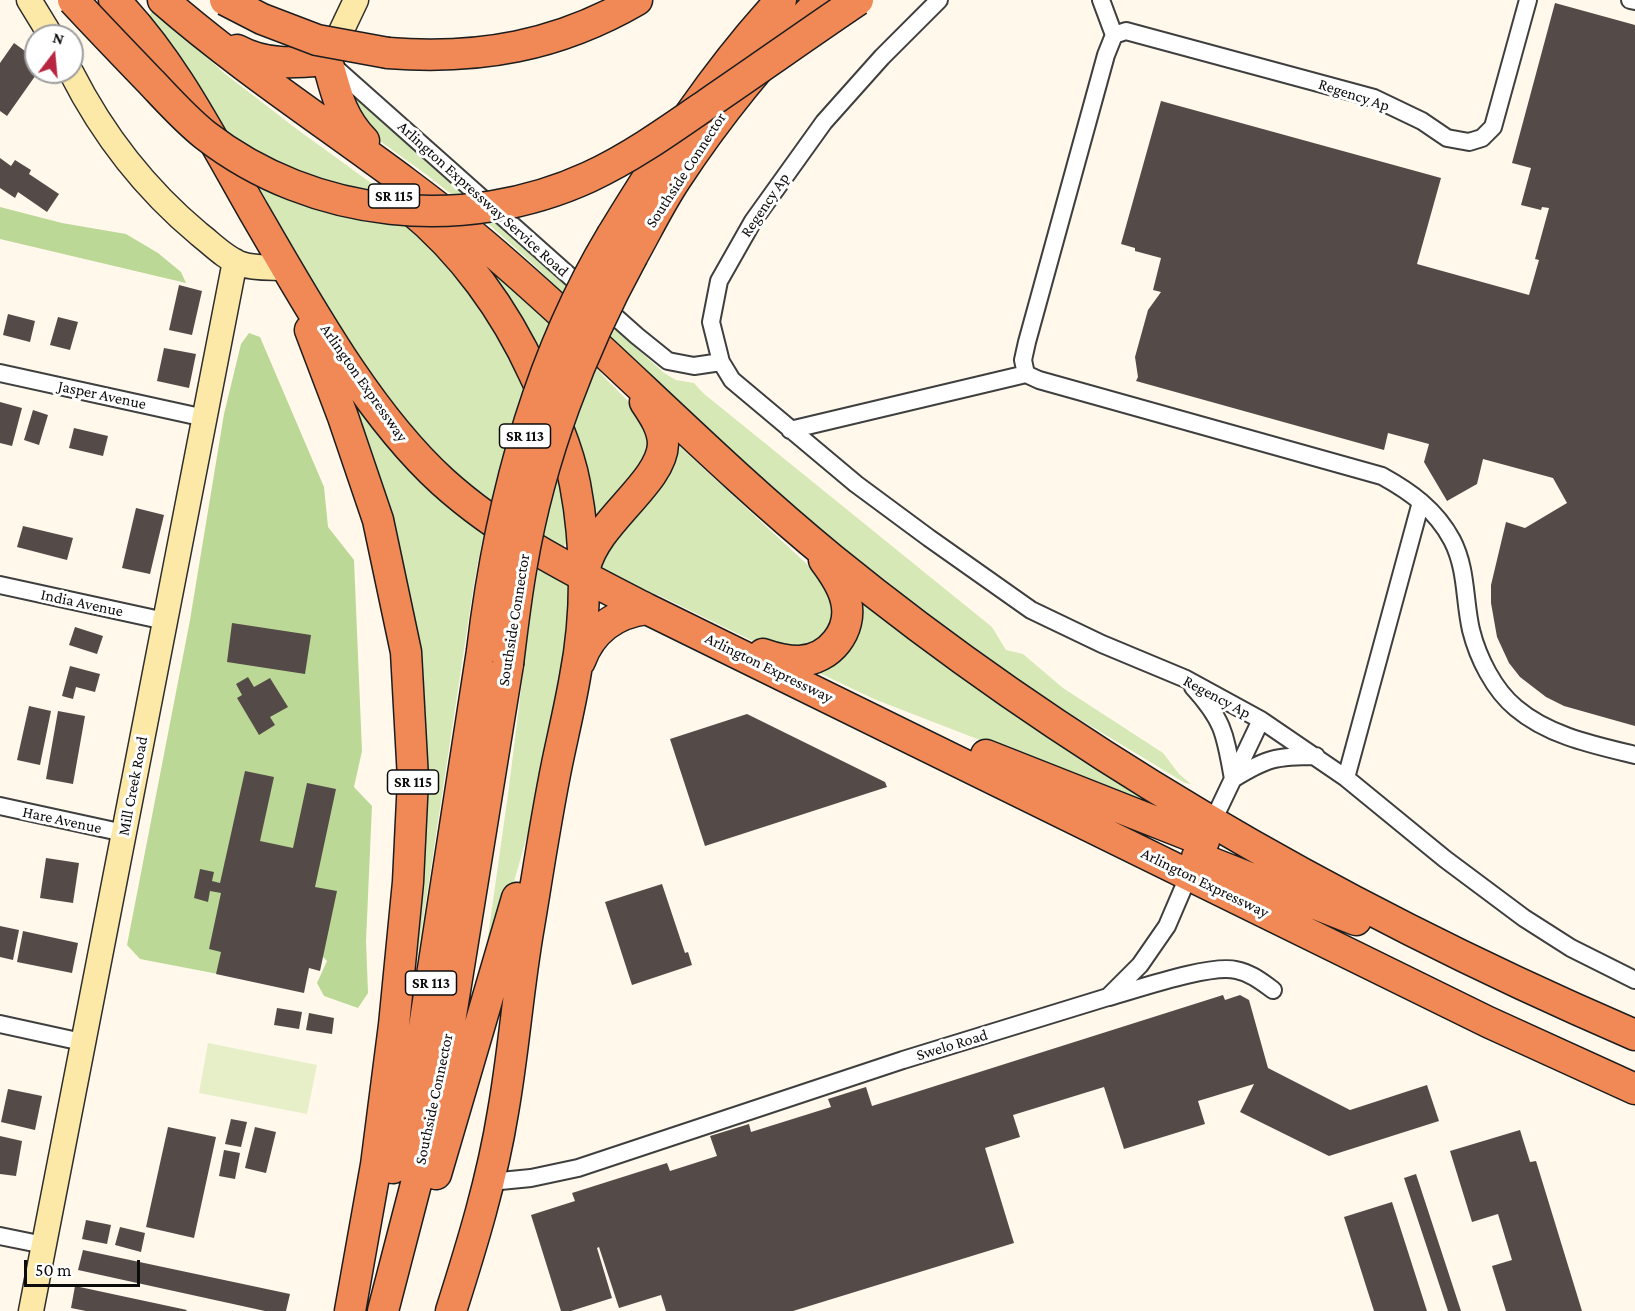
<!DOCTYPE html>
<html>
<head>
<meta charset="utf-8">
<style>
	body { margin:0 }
	#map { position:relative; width:1635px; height:1311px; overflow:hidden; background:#fff8eb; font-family:"Crimson Pro",serif }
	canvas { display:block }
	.north { position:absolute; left:24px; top:24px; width:60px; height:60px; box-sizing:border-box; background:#fff; border:2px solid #9e9e9e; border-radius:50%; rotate:16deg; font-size:16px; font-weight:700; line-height:24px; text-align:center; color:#0c0c0c }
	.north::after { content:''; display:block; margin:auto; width:21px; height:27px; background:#b82741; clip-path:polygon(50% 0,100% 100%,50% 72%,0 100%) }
	.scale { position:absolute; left:24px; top:1260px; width:116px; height:27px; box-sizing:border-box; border:3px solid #0c0c0c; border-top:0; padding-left:8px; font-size:18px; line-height:21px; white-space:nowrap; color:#0c0c0c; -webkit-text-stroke:4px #fff; paint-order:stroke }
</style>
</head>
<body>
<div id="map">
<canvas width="1635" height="1311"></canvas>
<div class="north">N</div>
<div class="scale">50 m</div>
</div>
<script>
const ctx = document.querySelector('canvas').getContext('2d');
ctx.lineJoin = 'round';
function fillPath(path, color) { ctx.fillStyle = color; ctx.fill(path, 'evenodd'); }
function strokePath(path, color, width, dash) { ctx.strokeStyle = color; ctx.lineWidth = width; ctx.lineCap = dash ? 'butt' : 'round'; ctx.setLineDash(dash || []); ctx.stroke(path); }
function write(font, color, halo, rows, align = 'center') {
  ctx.font = font + ' "Crimson Pro",serif'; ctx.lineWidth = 6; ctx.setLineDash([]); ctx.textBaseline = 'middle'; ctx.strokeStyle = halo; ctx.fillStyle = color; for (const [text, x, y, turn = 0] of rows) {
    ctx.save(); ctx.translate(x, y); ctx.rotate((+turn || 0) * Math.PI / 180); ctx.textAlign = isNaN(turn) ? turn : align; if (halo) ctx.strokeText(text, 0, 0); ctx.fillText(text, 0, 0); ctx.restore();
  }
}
fillPath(new Path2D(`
	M154 10 224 73 298 130 382 191 413 218 510 341 561 475 568 540 564 546 556 547 489 508 390 412 145 19Z
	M353 95 664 373 676 380 694 383 703 393 992 627 1006 650 1023 654 1063 688 1163 753 1179 774 1191 784 1185 783 970 653 828 544 614 344 534 265 483 219 427 175 366 131Z
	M371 167 551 315 606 379 641 414 657 442 594 533 516 323Z
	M356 403 484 532 474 583 408 1020 417 824 353 404Z
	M675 442 824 580 832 591 833 624 811 648 779 647 755 642 658 595 610 581 594 561Z
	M539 563 575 584C567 717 523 846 488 974L483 972 509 787 530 617Z
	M850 589 1187 817 1114 792 874 699 809 668Z`), '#d6e8b6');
fillPath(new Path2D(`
	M0 207 62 223 126 234 158 253 181 272 186 283 0 239Z
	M249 333 260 337 324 487 328 527 354 560 362 751 354 787 372 806 366 941 368 993 358 1008 324 996 317 983 327 961 312 945 239 978 140 959 127 945 190 620 224 414 241 344Z`), '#bcd896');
fillPath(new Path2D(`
	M208 1043 317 1065 307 1114 199 1093Z`), '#e6efc8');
fillPath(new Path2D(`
	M1555 3 1635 25V726L1564 706 1546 697 1520 677 1509 663 1497 637 1491 603V585L1506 522 1525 528 1567 503 1553 478 1483 459 1477 484 1447 501 1424 462 1429 444 1388 433 1384 450 1136 381 1138 377 1135 357 1148 310 1161 292 1153 290 1161 258 1135 251V248L1121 244 1161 101 1441 178 1417 264 1529 295 1539 260 1535 259 1549 208 1542 207 1541 210 1521 205 1531 168 1512 163Z
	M14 43 36 59V72H38L7 116 0 111V63Z
	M0 158 11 166 15 160 31 170 29 174 59 194 47 212 18 192 15 198 0 188Z
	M179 285 202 291 192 335 169 330Z
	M8 314 35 321 30 342 3 335Z
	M58 317 78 322 70 350 50 345Z
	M164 348 196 354 189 388 157 381Z
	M0 402 22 408 12 446 0 443Z
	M33 410 48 415 39 445 24 440Z
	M74 428 108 436 103 456 69 448Z
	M136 508 164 515 150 574 122 568Z
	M23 526 73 538 67 560 17 547Z
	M232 623 311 635 305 674 227 662Z
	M75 627 103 636 97 654 69 645Z
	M70 666 100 674 95 692 76 687 73 699 62 696Z
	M248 677 254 687 270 678 288 707 270 717 275 725 259 735 237 698 242 695 236 684Z
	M29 706 51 711 40 765 17 760Z
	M58 711 85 716 73 784 46 779Z
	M747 714 885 782 887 787 705 846 670 739Z
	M245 771 274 777 260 841 293 848 307 783 336 789 315 887 337 891 320 971 309 968 304 993 216 974 221 952 209 949 221 893 210 891 208 902 194 898 200 869 214 872 212 881 220 883Z
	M46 858 79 863 73 903 40 898Z
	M662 884 685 953 688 952 692 965 632 985 605 902Z
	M0 926 19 930 13 960 0 957Z
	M23 931 78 943 72 973 17 962Z
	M1223 995 1225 1000 1240 995 1249 1000 1268 1068 1350 1110 1427 1085 1439 1121 1329 1156 1240 1112 1254 1084 1198 1101 1205 1124 1124 1149 1104 1087 1013 1115 1020 1137 985 1148 1014 1243 793 1311H666L661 1295 619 1308 599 1247 597 1248 612 1298 571 1311H561L531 1215 575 1201 572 1193 667 1163 670 1171 717 1156 710 1136 749 1124 751 1132 831 1107 828 1099 866 1087 872 1106Z
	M277 1008 302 1012 299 1029 274 1025Z
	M309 1013 334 1018 332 1034 306 1030Z
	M8 1089 42 1096 35 1130 1 1122Z
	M231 1119 247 1122 241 1147 225 1144Z
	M168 1127 216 1137 194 1238 146 1227Z
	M255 1127 276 1132 266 1173 245 1168Z
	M1520 1130 1530 1162 1536 1161 1582 1311H1506L1492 1266 1512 1260 1498 1214 1472 1222 1450 1151Z
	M0 1136 22 1141 16 1176 0 1174Z
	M224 1150 240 1153 235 1179 219 1176Z
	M1416 1174 1461 1311H1448L1404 1178Z
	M1392 1202 1427 1311H1374L1344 1217Z
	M86 1220 111 1225 107 1244 82 1239Z
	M120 1227 145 1233 141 1252 115 1245Z
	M83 1250 290 1294 286 1311H265L78 1270Z
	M75 1286 187 1310 186 1311H86L71 1308Z`), '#544b48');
const street = new Path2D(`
	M939 0 882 57 824 122 753 221 719 281 711 322 721 362 732 380 856 484 929 538 1031 610 1102 644 1186 679 1261 720 1346 778 1445 859 1524 918 1571 948 1635 980
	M1101 0 1114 35 1126 31 1374 98 1422 121 1447 138 1469 142 1482 138 1493 127 1528 0
	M1630 0 1635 1
	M1114 35 1106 55 1027 342 1023 360 1026 374 1039 380 1382 476C1411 492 1436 510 1452 540 1467 569 1464 599 1471 630 1478 658 1494 690 1516 708 1549 736 1594 745 1635 755
	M331 64 637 336 668 361 694 366 721 362
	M0 373 205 418
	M790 430 1026 374
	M0 585 165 621
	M1193 687C1224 721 1225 734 1233 779
	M1346 778 1421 502
	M1233 779C1267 758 1276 756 1316 756
	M0 806 124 833
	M1210 827 1261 720
	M1109 997C1138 989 1210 964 1236 970 1251 973 1262 982 1273 990
	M0 1024 82 1042
	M490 1182 531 1178 578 1168 903 1060 1108 997 1140 965 1167 926 1191 870
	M0 1236 44 1245`);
const secondary = new Path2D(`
	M29 0 51 36
	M328 59 356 0
	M71 72C103 135 145 189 199 234 212 244 225 258 241 264 255 269 272 267 287 268
	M31 1311 235 261`);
const highway = new Path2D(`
	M114 0C173 60 212 139 254 212 306 301 367 413 443 482 504 537 575 572 647 609L1488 1022 1635 1089
	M163 0C264 88 379 156 481 242 602 344 710 459 832 559 1074 756 1349 912 1635 1035
	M237 50C266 66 295 63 327 60 336 92 340 116 364 141
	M388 53C479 60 558 46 637 0
	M408 207C462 251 505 310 534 374 550 408 568 447 575 484 587 547 587 615 575 677 570 706 563 735 557 764 546 818 538 872 529 926 518 988 514 1050 503 1112 492 1180 472 1245 451 1311
	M612 235C662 153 715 71 781 0
	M633 255C647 230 660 203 676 179 718 115 767 55 821 0
	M310 330 343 417 378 520 406 652 413 779 408 882 394 1025 376 1165 350 1311
	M585 568C595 522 662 483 663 444 663 428 653 414 645 402
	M763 654C774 658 787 661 799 661 830 660 853 630 846 601 843 586 833 572 824 560
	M580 661C591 631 615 613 647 609
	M986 755 1204 841
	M1197 857 1356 920
	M393 1168 422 1040 482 651
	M436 1174 517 898
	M383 1311 417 1180 447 1040 508 664`);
strokePath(street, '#3f3f3f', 20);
strokePath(secondary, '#2e2e2e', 27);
strokePath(highway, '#1d1d1d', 33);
strokePath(street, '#fff', 16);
strokePath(secondary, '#fde9a7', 24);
strokePath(highway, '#f18956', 30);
const highwayBridge = new Path2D(`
	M73 0C99 28 126 56 152 83 169 101 186 120 205 135 313 219 465 234 589 177 632 157 671 129 710 102 760 68 809 33 858 0
	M225 0 262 19 317 40 388 53
	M482 651C499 507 536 361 612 235
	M508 664C512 631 516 597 522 564 540 457 581 350 633 255`);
strokePath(highwayBridge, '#1d1d1d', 33, []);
strokePath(highwayBridge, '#f18956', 30);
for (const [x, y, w] of [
	[394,196,51],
	[525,436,51],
	[413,782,51],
	[431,983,51]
]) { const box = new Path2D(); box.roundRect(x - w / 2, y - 12, w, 24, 4.5); ctx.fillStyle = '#fff'; ctx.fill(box); strokePath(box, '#0c0c0c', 1.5); }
write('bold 15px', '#0c0c0c', null, [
	["SR 115",394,196],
	["SR 113",525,436],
	["SR 115",413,782],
	["SR 113",431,983]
]);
write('16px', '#0c0c0c', '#fff', [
	["Regency Ap",1354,95,18],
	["Southside Connector",686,170,-57],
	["Arlington Expressway Service Road",483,199,42],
	["Regency Ap",765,205,-56],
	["Arlington Expressway",364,383,55],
	["Jasper Avenue",102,395,12],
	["India Avenue",82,603,12],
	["Southside Connector",514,620,-81],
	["Arlington Expressway",769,668,26],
	["Regency Ap",1217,697,28],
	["Mill Creek Road",133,786,-79],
	["Hare Avenue",62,820,12],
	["Arlington Expressway",1205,883,26],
	["Swelo Road",952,1045,-17],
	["Southside Connector",434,1099,-78]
]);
</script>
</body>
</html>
